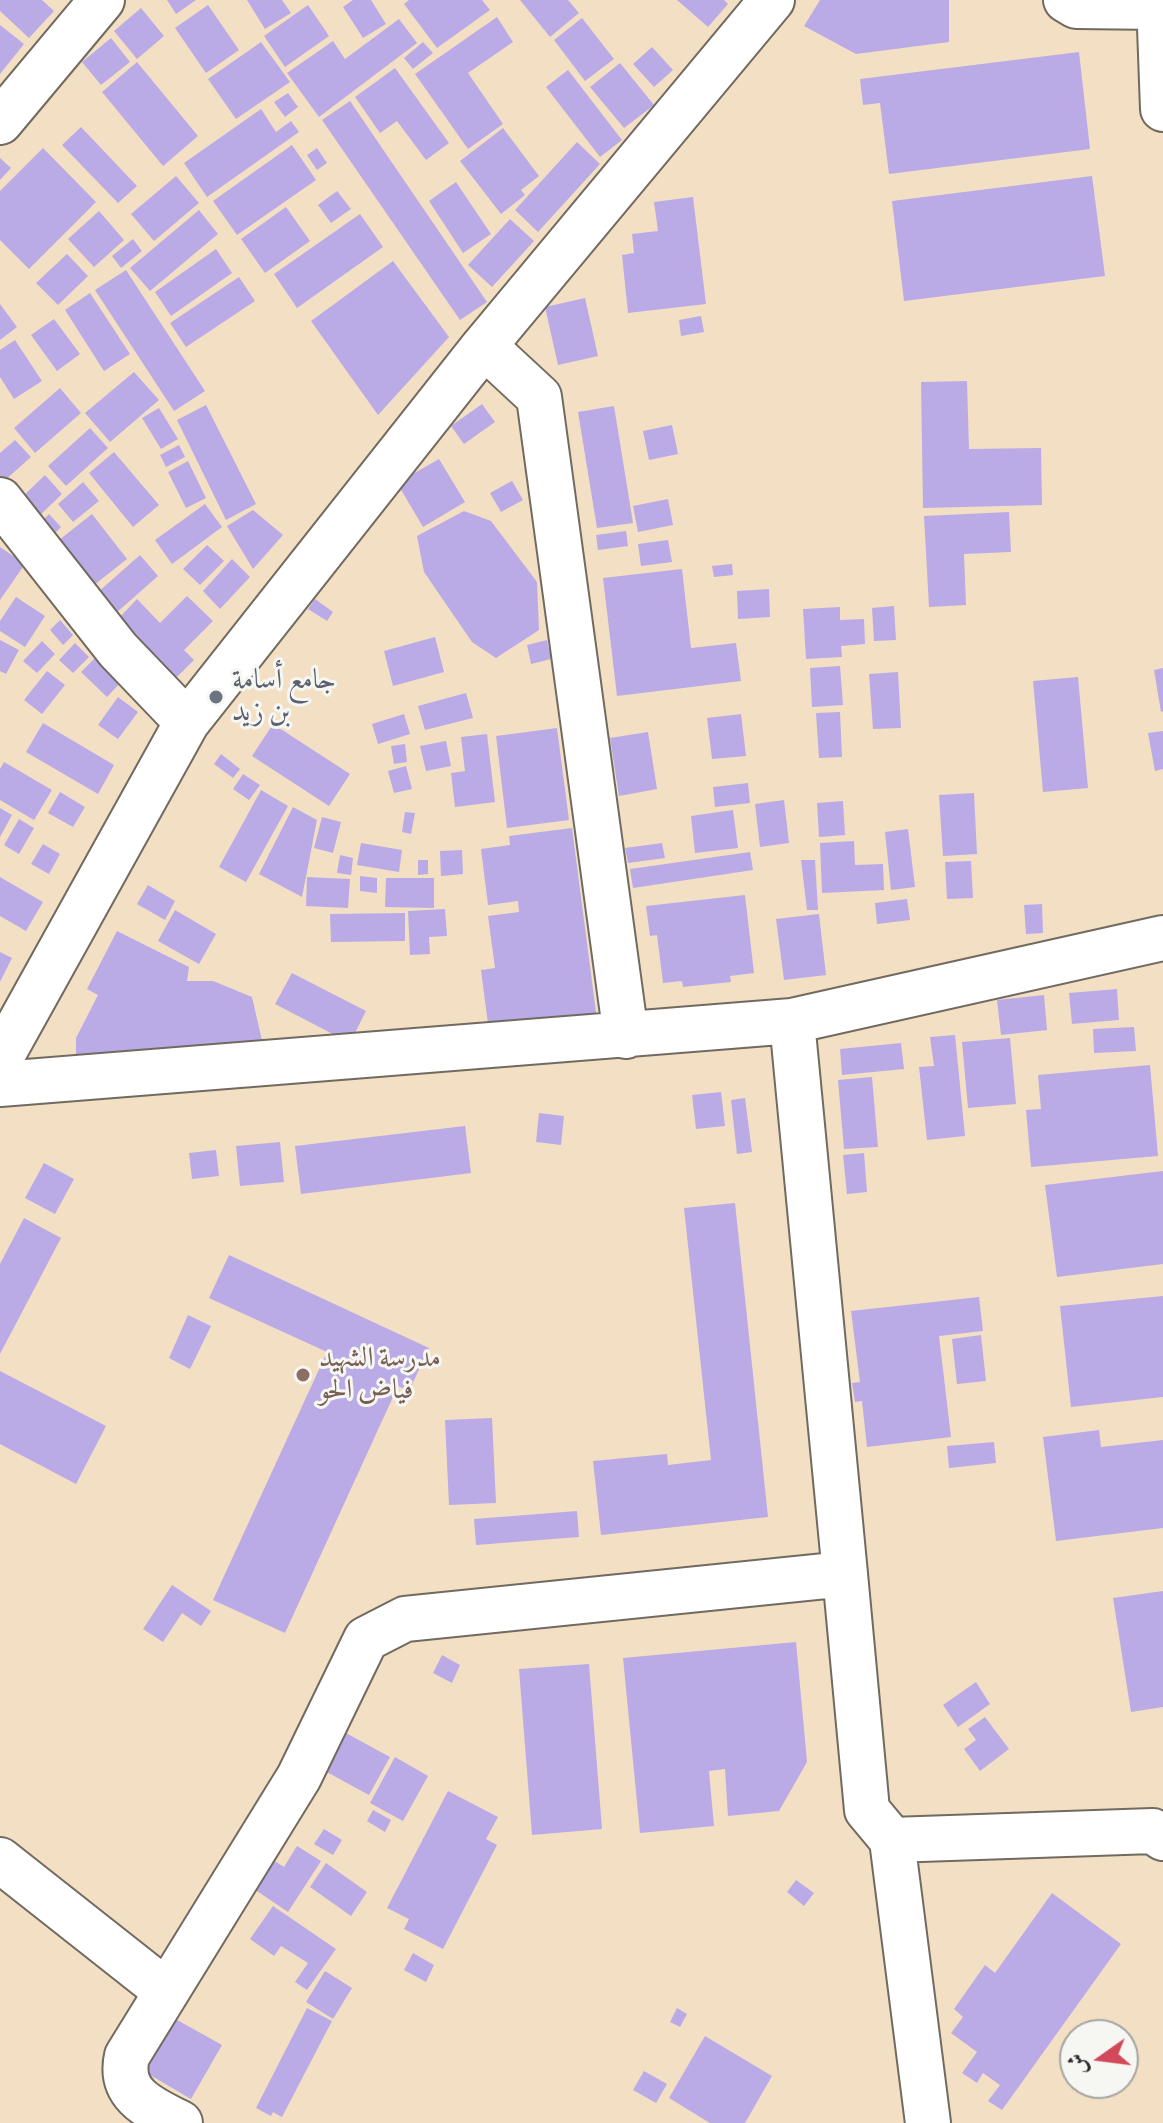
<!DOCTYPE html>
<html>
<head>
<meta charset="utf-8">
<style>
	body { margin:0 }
	#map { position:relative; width:1163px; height:2123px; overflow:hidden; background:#f3dfc3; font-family:Alegreya,Amiri,serif }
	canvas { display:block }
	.north { position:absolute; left:1059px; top:2019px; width:80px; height:80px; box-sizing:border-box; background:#f6f6f2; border:2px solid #a5a5a2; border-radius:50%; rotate:256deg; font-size:22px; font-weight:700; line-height:32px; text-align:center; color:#2b2b2b }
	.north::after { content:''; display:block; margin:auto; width:28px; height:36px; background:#d1495b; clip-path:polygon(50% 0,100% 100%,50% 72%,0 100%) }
</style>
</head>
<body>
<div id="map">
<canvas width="1163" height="2123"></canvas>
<div class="north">ش</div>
</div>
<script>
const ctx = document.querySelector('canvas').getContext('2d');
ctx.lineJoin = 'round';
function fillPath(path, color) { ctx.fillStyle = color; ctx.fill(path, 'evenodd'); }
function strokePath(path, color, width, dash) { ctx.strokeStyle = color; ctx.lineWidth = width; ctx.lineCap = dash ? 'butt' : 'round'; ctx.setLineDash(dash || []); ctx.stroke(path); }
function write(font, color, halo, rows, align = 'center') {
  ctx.font = font + ' Alegreya,Amiri,serif'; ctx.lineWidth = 6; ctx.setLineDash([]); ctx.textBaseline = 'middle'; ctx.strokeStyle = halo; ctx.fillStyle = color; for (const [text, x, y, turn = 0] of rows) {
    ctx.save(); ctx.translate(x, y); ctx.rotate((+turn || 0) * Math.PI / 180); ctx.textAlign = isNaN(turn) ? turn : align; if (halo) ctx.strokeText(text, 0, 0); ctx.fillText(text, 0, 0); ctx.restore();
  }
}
fillPath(new Path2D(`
	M0 0H42L54 11 29 38 0 11Z
	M167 0H196L176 14Z
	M247 0H282L291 13 265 29Z
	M353 0H371L386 24 363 38 343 7Z
	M409 0H482L490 10 437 48 404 4Z
	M520 0H568L579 13 550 37Z
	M677 0H724L728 4 708 27Z
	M820 0H949V42L856 54 804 26Z
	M208 5 239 50 206 73 175 28Z
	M308 5 329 36 285 67 264 36Z
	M141 8 164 36 137 59 114 31Z
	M497 17 513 42 468 73 503 124 468 149 415 74Z
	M582 18 614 59 585 81 554 40Z
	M399 19 417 43 319 117 287 73 333 41 345 59Z
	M0 25 24 44 0 74Z
	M111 38 130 62 101 85 82 62Z
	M261 42 290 82 236 119 208 79Z
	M423 42 433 53 413 69 404 58Z
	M652 47 673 70 654 87 633 64Z
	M1079 52 1090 149 889 174 880 103 863 105 860 79Z
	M137 62 198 136 163 166 102 92Z
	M620 63 654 105 624 128 590 87Z
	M395 68 449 143 426 160 397 121 380 133 355 97Z
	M568 70 622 140 600 157 546 87Z
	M288 93 298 107 285 117 274 102Z
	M350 101 487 302 460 320 322 120Z
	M261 109 276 132 291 121 299 132 207 197 184 163Z
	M81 127 137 186 118 203 62 145Z
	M503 128 539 176 521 190 525 195 501 214 460 161Z
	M577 142 600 164 538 232 515 210Z
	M292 145 316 180 237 235 213 201Z
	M43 148 96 202 29 269 0 240V191Z
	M317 148 327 163 317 170 307 155Z
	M0 158 11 168 0 180Z
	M176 176 199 203 154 241 131 214Z
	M1092 176 1105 276 904 301 892 201Z
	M456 182 491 234 463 253 429 201Z
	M337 191 351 209 331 223 318 205Z
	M693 197 706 304 628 313 622 255 634 253 632 234 658 231 654 202Z
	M286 207 310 241 265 273 241 239Z
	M199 210 218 234 150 291 130 268Z
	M99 211 124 240 94 267 68 239Z
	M360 214 383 247 297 308 274 274Z
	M510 219 534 241 492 287 468 265Z
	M133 239 142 251 121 268 112 256Z
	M216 249 232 273 171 316 155 292Z
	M67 254 88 276 58 305 36 283Z
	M393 261 449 337 378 415 311 321Z
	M126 270 205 391 174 411 95 290Z
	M239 277 255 301 186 347 170 323Z
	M90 293 130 354 104 371 65 310Z
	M585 298 598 356 558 365 545 307Z
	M0 304 17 327 0 340Z
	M701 316 704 332 681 336 679 320Z
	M54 319 80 354 57 371 31 335Z
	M15 340 42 381 14 399 0 377V350Z
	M134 372 159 400 110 442 85 413Z
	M967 381 969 449 1041 448 1042 505 923 508 921 382Z
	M60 388 81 413 35 453 14 428Z
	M482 404 495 422 464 444 451 426Z
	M206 405 256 504 226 520 177 420Z
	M614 406 633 523 597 528 578 412Z
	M159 408 178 439 161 449 142 418Z
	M672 425 678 454 649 460 643 431Z
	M90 428 108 448 66 486 48 466Z
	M15 440 31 457 4 481 0 476V453Z
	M179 445 185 457 166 467 160 455Z
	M114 452 159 505 133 527 89 473Z
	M439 459 465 502 423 527 397 483Z
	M188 461 206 498 186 508 168 472Z
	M45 475 62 494 35 520 17 502Z
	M512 481 523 500 501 512 490 493Z
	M83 482 99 501 73 522 58 504Z
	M668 499 673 525 638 532 633 506Z
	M205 504 222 527 172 564 155 540Z
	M253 510 283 535 253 569 227 526Z
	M464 511 491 521 537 582 539 630 496 658 472 642 424 572 417 536Z
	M1009 512 1011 552 964 554 966 605 929 607 924 516Z
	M49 514 61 527 49 539 37 526Z
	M92 514 127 559 89 589 54 544Z
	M626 531 628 546 598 550 596 535Z
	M668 540 672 562 641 566 638 544Z
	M207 545 224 561 200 585 183 569Z
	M0 547 25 564 0 600Z
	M140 555 158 576 115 614 97 593Z
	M232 559 250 577 220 609 203 591Z
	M732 564 733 575 714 577 712 566Z
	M682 569 691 648 736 643 741 681 617 696 603 578Z
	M769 589 770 617 738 619 737 591Z
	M187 596 213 621 184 650 194 660 175 679 117 620 137 599 160 623Z
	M16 597 45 616 25 647 0 631V621Z
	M315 599 333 612 327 621 308 609Z
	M894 606 896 640 874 641 872 608Z
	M840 607V620L864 619 865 644 841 646 842 657 806 659 803 609Z
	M60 620 73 635 63 645 50 630Z
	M435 637 444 672 393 686 384 651Z
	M0 640 19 650 6 674 0 671Z
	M547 640 551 659 531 664 527 645Z
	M42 641 55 654 37 673 23 661Z
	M75 643 89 657 73 673 59 660Z
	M97 656 122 681 107 697 81 672Z
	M840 666 843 705 812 707 810 668Z
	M1163 668V711L1161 712 1154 670Z
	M47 671 65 685 42 714 24 700Z
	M898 672 901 728 873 729 869 674Z
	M1078 677 1088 788 1043 792 1033 681Z
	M466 693 473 718 425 730 418 706Z
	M118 697 138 712 118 739 98 725Z
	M840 712 842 757 819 758 816 713Z
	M404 714 410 734 378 744 372 724Z
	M741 714 746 756 712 759 707 718Z
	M43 723 114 765 98 794 26 752Z
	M273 724 350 774 329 806 252 756Z
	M557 728 569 820 507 828 496 736Z
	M1163 731V769L1155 771 1148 733Z
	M648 732 657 789 619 796 610 738Z
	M487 734 495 802 455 807 451 773 465 771 461 737Z
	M446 741 451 766 426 771 420 746Z
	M405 744 407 762 394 764 391 746Z
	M221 754 240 769 233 778 214 764Z
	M4 762 52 790 34 820 0 800V769Z
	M406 766 412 789 394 793 388 771Z
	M243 774 260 785 249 800 233 789Z
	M748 783 750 803 715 807 713 787Z
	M261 790 288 806 246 882 219 867Z
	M60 792 85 807 73 827 48 813Z
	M974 793 977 854 943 856 939 795Z
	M784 800 789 843 760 847 755 804Z
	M843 801 845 835 819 837 817 803Z
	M293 807 317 820 302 897 259 874Z
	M0 808 12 815 0 837Z
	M733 810 738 848 695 853 691 816Z
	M405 812 415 813 411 834 402 832Z
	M322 817 341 822 333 853 314 848Z
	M19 819 34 828 19 854 4 845Z
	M572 828 597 1020 535 1028 533 1018 488 1024 481 970 495 968 488 916 519 912 518 901 488 905 481 849 510 845 509 836Z
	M908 829 915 887 891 890 885 832Z
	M854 841 855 865 883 864 884 890 822 893 820 843Z
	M361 843 402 850 399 872 357 865Z
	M662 843 665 858 628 863 625 848Z
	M43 844 60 854 49 874 31 864Z
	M462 850 463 874 441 876 440 851Z
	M750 852 753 870 633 888 630 869Z
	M340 855 353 858 351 875 337 873Z
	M418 860H428V874L418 875Z
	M801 860H815L818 910H807Z
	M971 861 973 898 947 899 945 862Z
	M360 876 377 878V893L360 891Z
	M0 877 43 902 26 931 0 916Z
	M307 877 350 879 348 908 306 906Z
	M386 878H434V908L385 907Z
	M148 885 175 901 165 920 137 904Z
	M745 895 754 973 730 976 731 982 683 987 682 981 663 983 657 935 650 936 646 906Z
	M907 899 910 920 877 924 875 903Z
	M1042 904 1043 933 1026 934 1024 905Z
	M445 909 447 936 429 937 430 954 410 955 408 911Z
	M175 910 216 934 199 964 158 941Z
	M405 913V941L331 942 330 914Z
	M819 914 826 975 784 980 776 919Z
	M117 931 189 967 187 981H213L252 997 263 1045 86 1064 76 1054V1038L98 995 87 989Z
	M0 952 12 958 0 982Z
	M292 973 366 1011 350 1043 275 1004Z
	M1117 989 1119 1020 1072 1024 1069 993Z
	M1044 995 1047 1030 1001 1035 997 1000Z
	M1134 1027 1136 1051 1094 1053 1093 1029Z
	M955 1035 965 1136 927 1140 919 1067 934 1066 930 1037Z
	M1010 1038 1016 1104 968 1108 962 1042Z
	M901 1043 904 1069 842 1075 840 1049Z
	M1150 1065 1158 1156 1031 1167 1026 1110 1041 1109 1038 1075Z
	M872 1077 878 1147 844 1149 838 1080Z
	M721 1092 725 1126 696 1129 692 1095Z
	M745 1098 752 1152 737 1154 731 1100Z
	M539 1113 564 1116 561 1145 536 1142Z
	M465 1126 471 1173 301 1194 295 1146Z
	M280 1142 284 1182 240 1186 236 1146Z
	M216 1150 219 1176 192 1179 189 1153Z
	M864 1153 867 1192 847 1194 843 1155Z
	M44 1163 74 1179 55 1214 25 1198Z
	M1163 1171V1264L1057 1277 1045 1185Z
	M735 1203 768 1517 601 1535 593 1461 667 1454 668 1465 711 1460 684 1208Z
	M24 1218 61 1238 0 1354V1264Z
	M229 1255 429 1348 409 1391 398 1386 285 1633 213 1600 327 1352 209 1298Z
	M1163 1296V1397L1071 1407 1060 1306Z
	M979 1297 983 1331 939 1336 951 1437 867 1447 862 1401 855 1402 852 1383 860 1382 851 1311Z
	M188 1315 211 1326 190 1369 169 1358Z
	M981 1335 986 1381 957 1384 952 1339Z
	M0 1371 106 1426 76 1484 0 1444Z
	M492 1418 496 1503 449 1505 445 1420Z
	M1099 1430 1101 1447 1163 1440V1528L1056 1541 1043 1437Z
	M994 1442 996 1463 949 1468 947 1446Z
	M577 1511 579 1537 476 1545 474 1519Z
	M172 1585 211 1611 201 1626 182 1613 163 1642 143 1629Z
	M1163 1591V1707L1131 1712 1113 1598Z
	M796 1642 807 1762 779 1811 728 1816 725 1769 709 1771 714 1826 640 1833 623 1658Z
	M442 1655 460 1665 452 1683 433 1673Z
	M589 1664 602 1829 532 1835 519 1669Z
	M976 1682 990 1704 958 1727 943 1705Z
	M985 1717 1009 1749 980 1771 964 1749 976 1740 968 1729Z
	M344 1732 390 1757 369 1795 323 1770Z
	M395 1757 428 1776 403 1821 370 1803Z
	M448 1791 498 1817 486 1839 497 1845 443 1949 404 1929 409 1919 387 1908Z
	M373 1810 391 1820 385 1832 367 1821Z
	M324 1829 342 1840 333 1855 314 1844Z
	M297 1846 321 1861 288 1912 251 1887 270 1858 284 1867Z
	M326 1863 367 1892 351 1916 310 1887Z
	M796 1880 814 1893 804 1906 787 1892Z
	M1052 1893 1121 1944 1002 2110 988 2101 1000 2085 983 2073 977 2083 962 2073 977 2052 951 2033 963 2017 954 2009 985 1965 995 1973Z
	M273 1906 336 1949 307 1990 295 1982 308 1963 281 1946 274 1956 250 1939Z
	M413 1953 434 1965 426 1982 404 1970Z
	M325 1971 352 1988 333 2019 306 2002Z
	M307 2008 332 2021 282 2117 273 2112 271 2116 256 2108Z
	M677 2008 687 2014 680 2027 670 2022Z
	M170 2016 222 2045 191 2099 140 2069Z
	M705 2036 772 2076 745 2123H710L669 2098Z
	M644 2071 667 2084 656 2103 633 2090Z`), '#baabe7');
const minor = new Path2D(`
	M1066 0 1076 6 1160 7
	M1159 0 1163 109
	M0 122 102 0
	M484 346 539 397 626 1036
	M0 500 118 650 187 722
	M0 1059 187 722 484 346 772 0
	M0 1084 792 1021
	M845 1574 867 1810 892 1840 1153 1831 1163 1838
	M892 1840 928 2123
	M0 1860 166 1991
	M180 2123C150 2108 118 2095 127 2056L299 1777 366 1639 405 1619 845 1574 792 1021 1163 938`);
strokePath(minor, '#716a60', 48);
strokePath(minor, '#fff', 44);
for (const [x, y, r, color] of [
	[216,697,8,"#6b7280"],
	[303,1375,8,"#8d6e63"]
]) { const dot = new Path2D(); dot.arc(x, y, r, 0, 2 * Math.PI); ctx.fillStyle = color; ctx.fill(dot); strokePath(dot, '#f6f6f2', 3); }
write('28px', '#5b616d', '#f6f6f2', [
	["جامع أسامة",232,681],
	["بن زيد",232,713]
], 'left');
write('28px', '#785e54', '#f6f6f2', [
	["مدرسة الشهيد",319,1359],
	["فياض الحو",319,1391]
], 'left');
</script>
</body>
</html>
